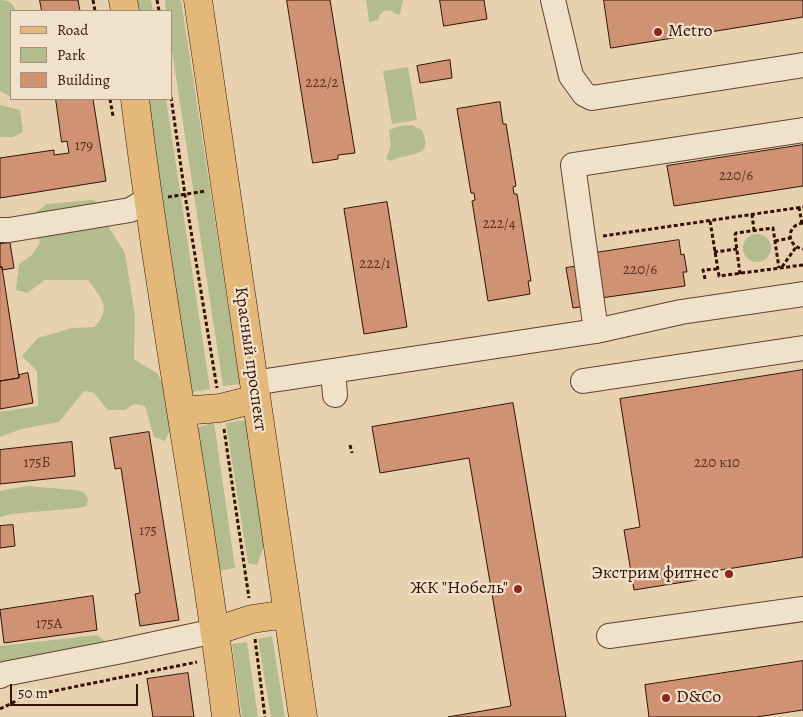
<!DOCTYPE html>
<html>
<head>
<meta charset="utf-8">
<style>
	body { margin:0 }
	#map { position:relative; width:803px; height:717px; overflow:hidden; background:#e8d1af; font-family:Alegreya,serif }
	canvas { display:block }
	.legend { position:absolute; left:10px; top:10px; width:162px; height:90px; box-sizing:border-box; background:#f0e1cb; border:1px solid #a48e7d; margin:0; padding:6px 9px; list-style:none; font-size:15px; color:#321207 }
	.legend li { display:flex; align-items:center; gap:10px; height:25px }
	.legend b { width:25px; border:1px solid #a48e7d }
	.scale { position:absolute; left:10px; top:684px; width:128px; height:22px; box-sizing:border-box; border:2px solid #321207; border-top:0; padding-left:6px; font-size:15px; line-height:18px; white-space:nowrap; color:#321207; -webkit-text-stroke:4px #f0e1cb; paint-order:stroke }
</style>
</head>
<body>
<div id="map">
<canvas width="803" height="717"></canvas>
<ul class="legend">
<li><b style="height:6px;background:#e4b878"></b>Road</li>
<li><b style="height:14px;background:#b2bc8e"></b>Park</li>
<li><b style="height:14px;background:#cf9273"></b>Building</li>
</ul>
<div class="scale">50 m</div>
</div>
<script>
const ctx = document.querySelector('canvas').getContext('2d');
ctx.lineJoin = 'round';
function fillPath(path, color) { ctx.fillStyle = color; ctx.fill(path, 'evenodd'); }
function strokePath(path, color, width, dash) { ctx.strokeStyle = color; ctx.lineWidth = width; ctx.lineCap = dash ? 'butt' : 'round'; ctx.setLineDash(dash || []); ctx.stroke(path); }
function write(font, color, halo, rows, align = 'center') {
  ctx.font = font + ' Alegreya,serif'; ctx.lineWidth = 4.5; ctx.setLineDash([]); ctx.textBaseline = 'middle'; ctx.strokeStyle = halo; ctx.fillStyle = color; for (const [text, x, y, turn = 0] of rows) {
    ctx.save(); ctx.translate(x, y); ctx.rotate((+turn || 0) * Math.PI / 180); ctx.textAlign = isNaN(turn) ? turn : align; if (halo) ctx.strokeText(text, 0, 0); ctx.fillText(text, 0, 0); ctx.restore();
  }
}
fillPath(new Path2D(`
	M0 0C8 0 13 3 16 11H11V97L0 91Z
	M134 0H151L153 11H136Z
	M165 0H181L240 384 223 386 171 44V11H166Z
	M366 0H403L400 14 397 15 392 11C385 9 380 12 378 20L369 22Z
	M408 67 417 120 392 124 383 71Z
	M148 99H166L210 389 191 392Z
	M0 105 20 110 23 132 13 137H0Z
	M412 125 422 130C435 160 408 151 392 161L386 159 391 146 389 130 400 126Z
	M93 200 107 210 108 226 125 253 135 316 134 359 158 374 165 390 170 430 165 441 154 437 145 406 134 404 125 410H108L94 393 84 391 59 422 21 429 0 437V412L38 406 37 371 22 356 38 338 72 328 94 327C113 309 101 298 88 280H45L27 293 16 290 19 264 32 255 40 243 35 229V213L47 204Z
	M743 248a14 14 0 1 1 28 0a14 14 0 1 1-28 0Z
	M246 420 265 544 257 565 248 563 226 423Z
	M214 422 235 568 217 571 196 428Z
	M27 486 76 490 83 492 88 498 87 506 79 508 11 514 0 517V491Z
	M97 635 106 642 0 665V646Z
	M272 636 285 717H271L258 639Z
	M247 642 258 717H242L232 644Z`), '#b2bc8e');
const building = new Path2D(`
	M40 0H78L80 11H42Z
	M287 0H330L355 153 338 155V159L313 163Z
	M440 0H484L487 19 444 26Z
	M604 0H803V17L611 48Z
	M450 60 452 78 420 83 417 66Z
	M56 99H93L106 181 0 198V158L54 150V155L69 153 67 141 62 142Z
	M500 102 503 124H506L516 186 513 187 514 194H517L531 281H528L530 294 488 301 472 201 475 200 474 193H471L457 109Z
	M803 145V186L674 206 667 166Z
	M387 202 407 327 364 334 344 209Z
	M679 240 681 255 684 254 687 272H683L685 286 601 298 595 253Z
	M10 243 14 268 2 270V267H0V244Z
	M580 266 586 306 573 308 566 268Z
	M0 267H2L19 378 0 381Z
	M803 370V557L708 572 709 578 634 590 624 530 640 527 620 399Z
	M28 373 33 403 0 409V381L19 378V375Z
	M513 403 566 717H448L511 706 469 458 380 473 372 427Z
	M149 432 179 620 140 626 135 594 140 593 121 468 115 469 110 438Z
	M72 442 75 476 0 484V450Z
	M13 525 15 546 0 548V526Z
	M93 596 97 630 4 643 0 610Z
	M803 661V710L756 717H649L645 685Z
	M188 673 194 717H153L147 679Z`);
fillPath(building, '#cf9273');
strokePath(building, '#321207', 1);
const minor = new Path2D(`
	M553 0 571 76 584 94 592 98 803 65
	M0 230H9L130 210 147 200
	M596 331 573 165 803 130
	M333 371 335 395
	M583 381 803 348
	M253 383 596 331 681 312 803 294
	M609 636 803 609
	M0 676 4 674 122 651 215 631`);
const major = new Path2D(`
	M123 0 125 11
	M198 0 303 717
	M135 99C160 306 201 510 226 717
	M182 411 220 408 256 399
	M215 631 252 619 287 614`);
strokePath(minor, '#604231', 26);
strokePath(major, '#321207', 29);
strokePath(new Path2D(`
	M93 0 95 11
	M157 0 159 11
	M171 97 185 195 217 388
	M110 99 113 116
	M168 197 206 191
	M799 207 802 224
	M752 214 754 231
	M710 221 719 276 803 265
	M803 223C786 225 786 246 803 249
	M603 236 803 207
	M775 241 790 238
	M714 252 737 249
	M782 267 796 247
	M740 274 735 235 736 233 773 228 779 268
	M705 279 703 270 717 269
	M224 429 249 598
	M350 445 352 453
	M255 639 265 717
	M0 709 24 697 197 662`), '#321207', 3, [4, 2.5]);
strokePath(minor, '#f0e1cb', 24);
strokePath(major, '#e4b878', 28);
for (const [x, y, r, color] of [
	[658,32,5,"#8f2418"],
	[729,574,5,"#8f2418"],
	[518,589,5,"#8f2418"],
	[666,698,5,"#8f2418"]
]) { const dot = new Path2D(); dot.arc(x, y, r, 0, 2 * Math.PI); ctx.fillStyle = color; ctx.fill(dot); strokePath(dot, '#f0e1cb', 2); }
write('15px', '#593222', null, [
	["222/2",322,83],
	["179",84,146],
	["220/6",736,176],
	["222/4",499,224],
	["222/1",375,264],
	["220/6",640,270],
	["175Б",37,463],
	["220 к10",717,463],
	["175",148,531],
	["175А",49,624]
]);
write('18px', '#321207', '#f0e1cb', [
	["Metro",668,32],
	["Экстрим фитнес",719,574,"right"],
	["ЖК \"Нобель\"",508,589,"right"],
	["D&Co",676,698]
], 'left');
write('18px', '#321207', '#f0e1cb', [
	["Красный проспект",250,359,82]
]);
</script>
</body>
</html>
